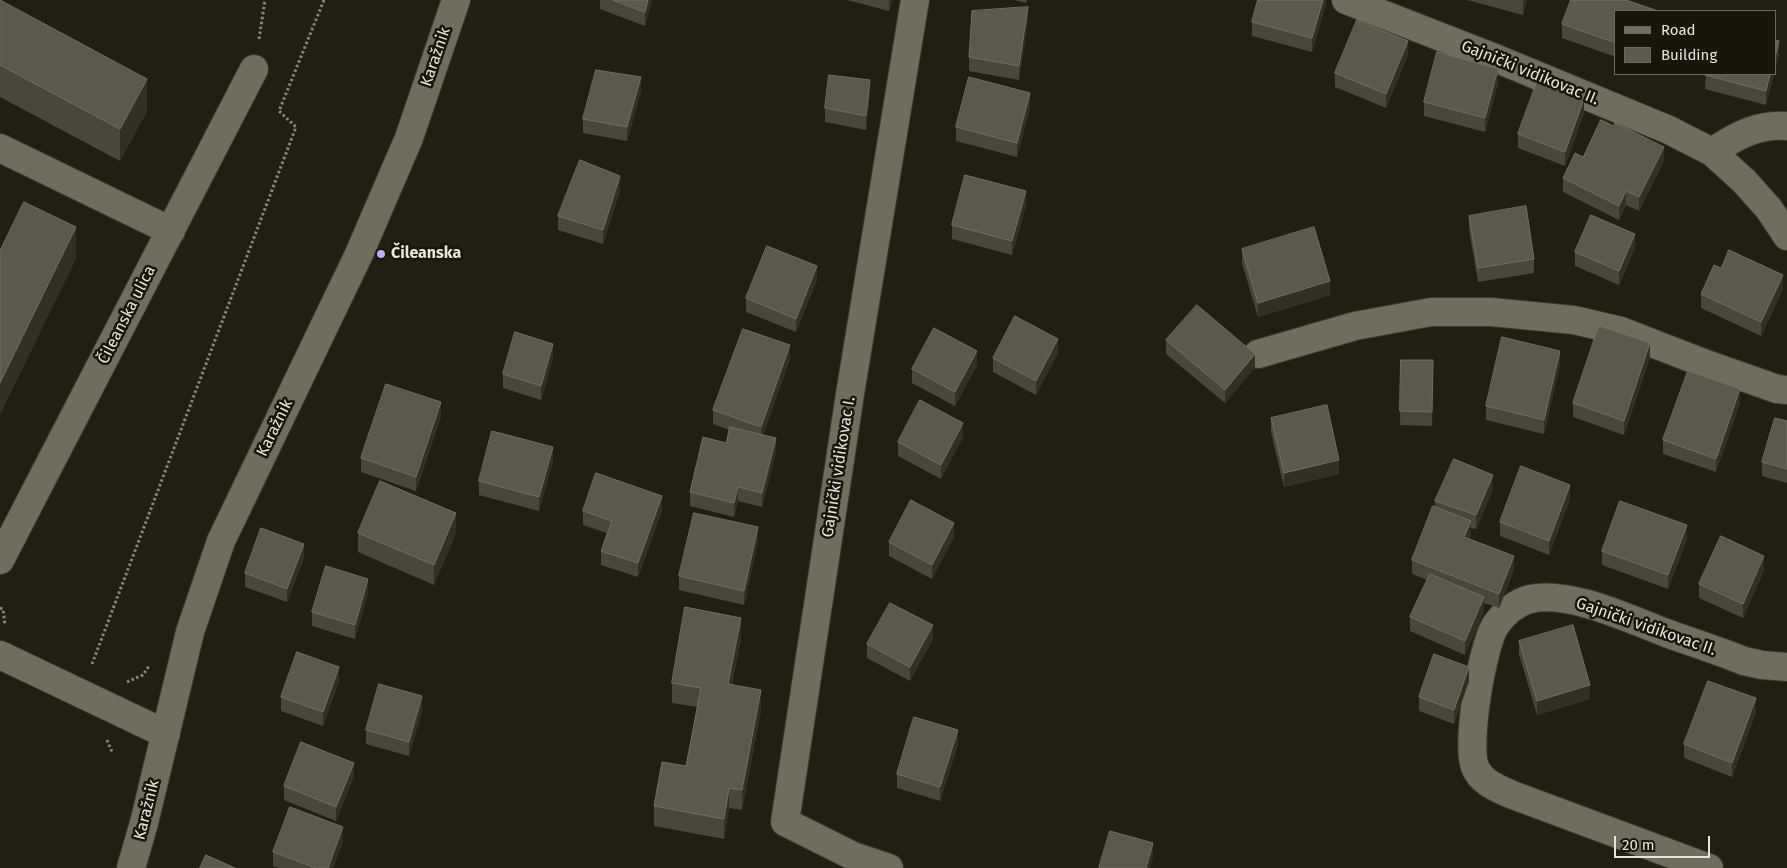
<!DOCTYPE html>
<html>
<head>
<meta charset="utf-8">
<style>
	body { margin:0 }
	#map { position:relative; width:1787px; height:868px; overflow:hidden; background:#221f12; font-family:"Fira Sans",sans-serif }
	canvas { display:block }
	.legend { position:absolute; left:1614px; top:10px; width:162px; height:65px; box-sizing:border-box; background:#19150a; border:1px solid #6b685e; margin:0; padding:6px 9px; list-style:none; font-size:15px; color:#e6e4dc }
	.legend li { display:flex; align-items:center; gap:10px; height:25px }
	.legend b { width:25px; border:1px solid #6b685e }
	.scale { position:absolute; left:1614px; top:836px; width:96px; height:22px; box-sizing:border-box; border:2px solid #e6e4dc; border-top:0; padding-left:6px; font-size:15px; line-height:18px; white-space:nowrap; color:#e6e4dc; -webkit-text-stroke:4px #19150a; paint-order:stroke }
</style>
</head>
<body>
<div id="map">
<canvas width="1787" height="868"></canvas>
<ul class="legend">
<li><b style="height:6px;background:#706c5e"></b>Road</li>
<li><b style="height:14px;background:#5b584c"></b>Building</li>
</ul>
<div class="scale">20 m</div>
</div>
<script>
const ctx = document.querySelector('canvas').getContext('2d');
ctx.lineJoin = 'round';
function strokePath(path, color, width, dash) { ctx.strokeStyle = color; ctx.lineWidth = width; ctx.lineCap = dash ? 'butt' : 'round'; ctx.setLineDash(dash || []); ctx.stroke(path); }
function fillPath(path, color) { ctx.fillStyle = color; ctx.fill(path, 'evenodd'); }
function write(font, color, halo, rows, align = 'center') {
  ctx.font = font + ' "Fira Sans",sans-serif'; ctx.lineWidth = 5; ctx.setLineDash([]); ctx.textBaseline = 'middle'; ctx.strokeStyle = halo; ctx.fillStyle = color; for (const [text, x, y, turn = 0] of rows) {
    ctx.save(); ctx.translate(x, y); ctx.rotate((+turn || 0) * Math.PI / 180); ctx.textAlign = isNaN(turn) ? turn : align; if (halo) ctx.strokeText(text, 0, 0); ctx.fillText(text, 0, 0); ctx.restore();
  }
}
const minor = new Path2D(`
	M1346 0 1495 58 1669 130 1712 152 1744 181 1769 209 1787 236
	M0 148 171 231
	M1712 152C1736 136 1757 124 1787 126
	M1258 354 1355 326 1431 312H1491L1574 320 1621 331 1706 364 1777 389 1787 390
	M0 560 254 69
	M0 655 166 734
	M131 868 144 823 190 632 221 541 359 254 409 138 456 0
	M889 868 853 856 785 822 850 394 915 0
	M1709 868 1510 794C1497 788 1481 782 1475 767 1466 743 1482 648 1495 626 1504 613 1515 603 1530 599 1570 590 1631 620 1669 634 1694 643 1719 651 1744 661L1762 665 1787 667`);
strokePath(minor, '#3c3831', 30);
strokePath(new Path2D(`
	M259 39 265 0
	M0 608 3 609 5 625
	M92 664 296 127 279 111 324 0
	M127 682 143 675 149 666
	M107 740 112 752`), '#89867c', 3, [2.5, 2.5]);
strokePath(minor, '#706c5e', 28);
fillPath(new Path2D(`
	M0 0 147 111 120 161 0 97Z
	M600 0H652L645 26 600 9Z
	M847 0H892L889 11Z
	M1014 0H1027L1026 3Z
	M1326 0V3L1312 52 1252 36V22Z
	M1467 0H1527L1523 15Z
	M1616 11V57L1562 38V24Z
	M1028 21 1019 80 969 71V57Z
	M1408 55 1386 108 1335 87V73Z
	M1706 74H1774L1766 105 1705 89Z
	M1498 83 1485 132 1424 116V102Z
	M641 91 627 141 583 133V119Z
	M870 93 866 130 825 122V108Z
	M1030 107 1017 157 956 141V127Z
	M1584 113 1565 166 1518 148V134Z
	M1614 126 1664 161 1639 211 1626 205 1619 220 1563 192V178Z
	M620 190 603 244 558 230V216Z
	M1026 205 1012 255 952 239V225Z
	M1469 216 1534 259V273L1478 282 1469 230Z
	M1635 248 1619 285 1575 266V252Z
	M1242 249 1330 295 1258 317 1242 263Z
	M1721 268 1783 289 1761 336 1701 308V294Z
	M817 280 796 332 746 312V298Z
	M1166 340 1255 367 1225 403 1166 354Z
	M1058 353 1036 395 993 372V358Z
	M1650 357 1624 435 1573 417V403Z
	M553 358 541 400 503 388V374Z
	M790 359 763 435 776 452 762 507 738 501 734 517 690 506V492L726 443 729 430 713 424V410Z
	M1401 360H1433L1432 426 1400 425Z
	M977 365 955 406 912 383V369Z
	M1560 365 1544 434 1486 420V406Z
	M1740 403 1716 472 1663 454V440Z
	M441 416 416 491 361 472V458Z
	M1271 418 1339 474 1284 487 1271 432Z
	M1787 421V483L1762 476V462Z
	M963 437 941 479 898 456V442Z
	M553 461 539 511 479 495V481Z
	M1493 489 1476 529 1471 528V535L1469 539 1514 570 1499 608 1484 603V611L1465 655 1410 631V617L1427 580 1412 574V560L1435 507V501Z
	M1570 499 1549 555 1500 536V522Z
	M662 510 638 577 601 565V551L607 533 583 525V511Z
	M358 533H456L434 585 358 552Z
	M954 537 932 579 889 556V542Z
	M1687 539 1668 589 1602 565V551Z
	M758 541 744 605 679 590V576Z
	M304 558 287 602 245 587V573Z
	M1764 570 1743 618 1699 598V584Z
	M368 593 355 639 312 626V612Z
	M741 638 732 684 761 710 742 810 729 808 724 839 654 826V806L686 766 697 707 672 703V683Z
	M933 639 910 681 867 658V644Z
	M1519 641 1590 699 1537 715 1519 654Z
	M339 681 323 726 281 711V697Z
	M1469 681 1454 724 1419 711V697Z
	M422 710 409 756 366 744V730Z
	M1756 712 1732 777 1684 758V744Z
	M958 744 940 801 897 788V774Z
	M354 776 336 821 284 800V786Z
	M343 841 333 868H279L273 866V852Z`), '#4a473a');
fillPath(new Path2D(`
	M648 0H652L645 26V12Z
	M889 0H892L889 11Z
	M1323 0H1326V3L1312 52V38Z
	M1523 0H1527L1523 15Z
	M1028 7V21L1019 80V66Z
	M1408 41V55L1386 108V94Z
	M1779 41V55L1776 68V54Z
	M1498 69V83L1485 132V118Z
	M1770 74H1774L1766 105V91Z
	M641 77V91L627 141V127Z
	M147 79V111L120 161V129Z
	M870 80V93L866 130V116Z
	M1030 93V107L1017 157V143Z
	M1584 99V113L1565 166V152Z
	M1664 147V161L1639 211V197Z
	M620 176V190L603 244V230Z
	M1026 191V205L1012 255V241Z
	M1626 191V205L1619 220V206Z
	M76 227V259L0 415V383Z
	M1635 234V248L1619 285V271Z
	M817 266V280L796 332V319Z
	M1783 275V289L1761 336V322Z
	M1330 281V295L1258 317V303Z
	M1058 339V353L1036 395V381Z
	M1650 343V357L1624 435V421Z
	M553 344V358L541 400V386Z
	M790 345V359L761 441V427Z
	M977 351V365L955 406V392Z
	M1560 351V365L1544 434V420Z
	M1255 354V367L1225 403V390Z
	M1740 389V403L1716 472V459Z
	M441 402V416L416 491V477Z
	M963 423V437L941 479V465Z
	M776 438V452L762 507V493Z
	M553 447V461L539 511V497Z
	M1339 460V474L1284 487V473Z
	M1493 475V489L1476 529V515Z
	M1570 485V499L1549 555V541Z
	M738 487V501L734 517V503Z
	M662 496V510L638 577V563Z
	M456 513V533L434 585V565Z
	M1471 521V535L1464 551V537Z
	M954 523V537L932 579V565Z
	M1687 525V539L1668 589V575Z
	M758 527V541L744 605V591Z
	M304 544V558L287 602V589Z
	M1514 556V570L1499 608V594Z
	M1764 556V570L1743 618V604Z
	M368 579V593L355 639V625Z
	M1484 597V611L1465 655V641Z
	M741 618V638L728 703V684Z
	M933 625V639L910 681V667Z
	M339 667V681L323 726V712Z
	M1469 667V681L1454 724V710Z
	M1590 685V699L1537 715V701Z
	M761 690V710L742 810V790Z
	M422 696V710L409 756V742Z
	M1756 698V712L1732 777V763Z
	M958 730V744L940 801V787Z
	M354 763V776L336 821V807Z
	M729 788V808L724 839V819Z
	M343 827V841L333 868H328Z
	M1153 843V857L1150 868H1146Z`), '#333023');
const building = new Path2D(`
	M0 0 147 79 120 129 0 65Z
	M613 0H648L645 12Z
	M1258 0H1323L1312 38 1252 22Z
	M1571 0H1626L1658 11H1616V43L1562 24Z
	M1028 7 1019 66 969 57 972 11Z
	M1357 20 1408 41 1386 94 1335 73Z
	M1776 40 1779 41 1776 54Z
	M1437 52 1498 69 1485 118 1424 102Z
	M596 70 641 77 627 127 583 119Z
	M1706 74H1770L1766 91 1705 75Z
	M829 75 870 80 866 116 825 108Z
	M969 77 1030 93 1017 143 956 127Z
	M1537 82 1584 99 1565 152 1518 134Z
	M1601 120 1614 126 1615 123 1664 147 1639 197 1626 191 1619 206 1563 178 1575 153 1583 157Z
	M580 160 620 176 603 230 558 216Z
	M965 175 1026 191 1012 241 952 225Z
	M24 202 76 227 0 383V251Z
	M1526 206 1534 259 1478 268 1469 216Z
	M1591 215 1635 234 1619 271 1575 252Z
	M1314 227 1330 281 1258 303 1242 249Z
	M767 246 817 266 796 319 746 298Z
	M1729 250 1783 275 1761 322 1701 294 1714 265 1721 268Z
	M1197 305 1255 354 1225 390 1166 340Z
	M1015 316 1058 339 1036 381 993 358Z
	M1599 326 1650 343 1624 421 1573 403Z
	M934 328 977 351 955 392 912 369Z
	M743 329 790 345 761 427 713 410Z
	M515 332 553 344 541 386 503 374Z
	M1502 337 1560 351 1544 420 1486 406Z
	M1401 360H1433L1432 412 1400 411Z
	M1688 371 1740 389 1716 459 1663 440Z
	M386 384 441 402 416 477 361 458Z
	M920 400 963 423 941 465 898 442Z
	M1327 405 1339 460 1284 473 1271 418Z
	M1775 418 1787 421V469L1762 462Z
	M730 427 776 438 762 493 738 487 734 503 690 492 703 437 726 443Z
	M492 431 553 447 539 497 479 481Z
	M1454 459 1493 475 1476 515 1435 501Z
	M1521 466 1570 485 1549 541 1500 522Z
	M596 473 662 496 638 563 601 551 612 521 583 511Z
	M380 481 456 513 434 565 358 533Z
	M911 500 954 523 932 565 889 542Z
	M1620 501 1687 525 1668 575 1602 551Z
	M1433 506 1471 521 1464 537 1514 556 1499 594 1412 560Z
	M694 513 758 527 744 591 679 576Z
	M261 528 304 544 287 589 245 573Z
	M1721 536 1764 556 1743 604 1699 584Z
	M326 566 368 579 355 625 312 612Z
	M1430 574 1484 597 1465 641 1410 617Z
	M890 603 933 625 910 667 867 644Z
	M685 607 741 618 728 684 761 690 742 790 729 788 724 819 654 806 662 762 686 766 701 688 672 683Z
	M1573 625 1590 685 1537 701 1519 641Z
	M297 652 339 667 323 712 281 697Z
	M1434 654 1469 667 1454 710 1419 697Z
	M1708 681 1756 698 1732 763 1684 744Z
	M379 684 422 696 409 742 366 730Z
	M914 717 958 730 940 787 897 774Z
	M301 742 354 763 336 807 284 786Z
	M290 807 343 827 328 868H316L273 852Z
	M1110 831 1153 843 1146 868H1099Z
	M206 855 235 868H200Z`);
fillPath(building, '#5b584c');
strokePath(building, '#706e62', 1);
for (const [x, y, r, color] of [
	[381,254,5,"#bcaaf5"]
]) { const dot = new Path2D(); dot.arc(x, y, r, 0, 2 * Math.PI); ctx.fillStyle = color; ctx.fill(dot); strokePath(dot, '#19150a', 2); }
write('16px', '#e6e4dc', '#19150a', [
	["Karažnik",436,57,-71],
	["Gajnički vidikovac II.",1530,73,22],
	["Čileanska ulica",127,315,-63],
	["Karažnik",275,428,-64],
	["Gajnički vidikovac I.",839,467,-81],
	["Gajnički vidikovac II.",1646,627,19],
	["Karažnik",147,810,-76]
]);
write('bold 16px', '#e6e4dc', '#19150a', [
	["Čileanska",391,254]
], 'left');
</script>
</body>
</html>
